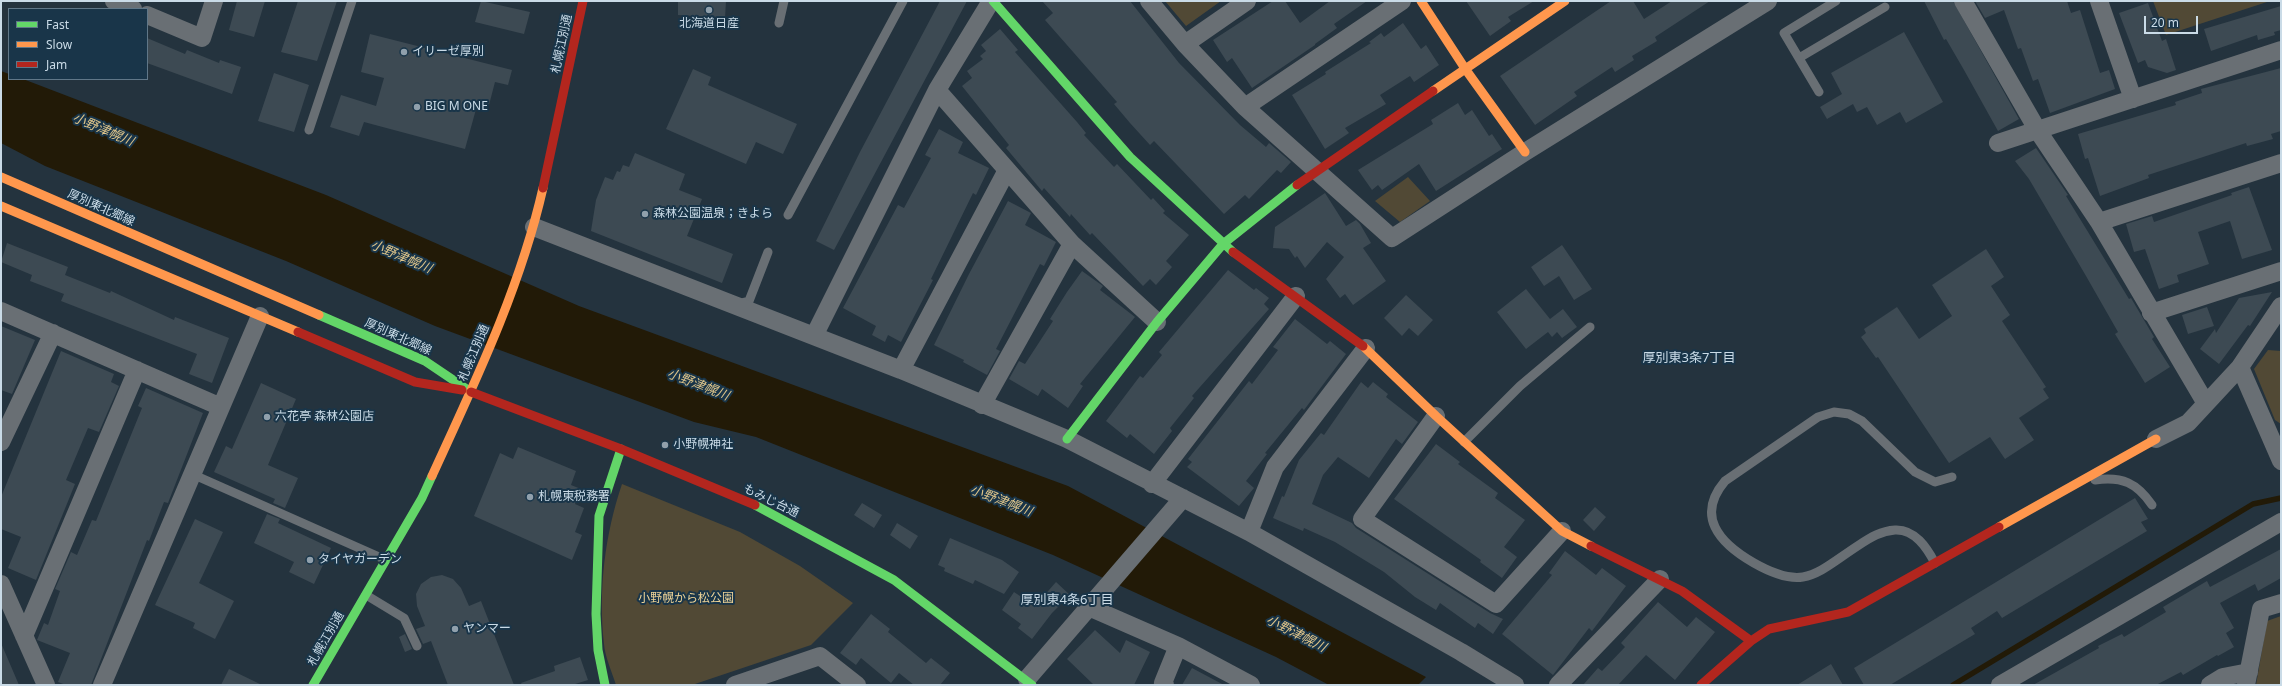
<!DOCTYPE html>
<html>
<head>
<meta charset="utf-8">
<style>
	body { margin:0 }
	#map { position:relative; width:2282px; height:686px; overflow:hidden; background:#24333e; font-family:"Noto Sans",sans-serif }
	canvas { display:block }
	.frame { position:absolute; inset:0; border:2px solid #cadbe7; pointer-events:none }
	.legend { position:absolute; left:8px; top:8px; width:140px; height:72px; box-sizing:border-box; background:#193549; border:1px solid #607788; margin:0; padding:5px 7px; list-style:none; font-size:12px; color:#cadbe7 }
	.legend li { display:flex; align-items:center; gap:8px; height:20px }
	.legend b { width:20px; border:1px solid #607788 }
	.scale { position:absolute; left:2144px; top:16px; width:54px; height:18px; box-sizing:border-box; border:2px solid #cadbe7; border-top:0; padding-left:5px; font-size:12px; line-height:14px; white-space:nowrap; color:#cadbe7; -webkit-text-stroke:3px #193549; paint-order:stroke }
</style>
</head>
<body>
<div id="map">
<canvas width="2282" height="686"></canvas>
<div class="frame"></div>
<ul class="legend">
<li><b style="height:5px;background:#63d668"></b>Fast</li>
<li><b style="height:5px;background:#ff974d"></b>Slow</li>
<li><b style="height:5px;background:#b3261e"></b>Jam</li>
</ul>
<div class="scale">20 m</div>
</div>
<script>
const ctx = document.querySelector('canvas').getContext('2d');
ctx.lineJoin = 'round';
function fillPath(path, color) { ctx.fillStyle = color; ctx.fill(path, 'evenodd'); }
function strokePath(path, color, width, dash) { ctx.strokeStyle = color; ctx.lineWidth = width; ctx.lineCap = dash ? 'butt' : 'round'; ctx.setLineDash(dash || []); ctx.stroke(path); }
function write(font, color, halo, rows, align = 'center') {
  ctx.font = font + ' "Noto Sans","Noto Sans JP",sans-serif'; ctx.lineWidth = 4; ctx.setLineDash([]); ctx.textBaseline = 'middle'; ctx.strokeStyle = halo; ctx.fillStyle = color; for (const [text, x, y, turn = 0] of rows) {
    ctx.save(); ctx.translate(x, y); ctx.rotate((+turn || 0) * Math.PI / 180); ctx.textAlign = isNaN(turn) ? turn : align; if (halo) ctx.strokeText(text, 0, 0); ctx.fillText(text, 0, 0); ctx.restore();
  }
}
fillPath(new Path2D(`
	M1165 1H1221L1186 26Z
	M2153 1H2270L2166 35Z
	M1408 177 1430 201 1400 222 1375 201Z
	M2268 350 2281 351V424L2275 420 2254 369Z
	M622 484 740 532 800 566 853 603 811 645 692 685H616C612 672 605 657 604 644 598 590 605 534 622 484Z
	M2281 616V685H2256L2267 621Z`), '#514935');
fillPath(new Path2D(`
	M1 71 9 74V79H23L326 195 579 306 1068 486 1426 677 1418 685H1329L1276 657 1053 555 756 437 694 422 435 326 286 261 45 166 1 143Z`), '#221a07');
strokePath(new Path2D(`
	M1953 685 2253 504 2281 498`), '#221a07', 5.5);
fillPath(new Path2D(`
	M237 1H265L254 37 229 30Z
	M298 1H337L317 61 281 52Z
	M481 1 530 12 524 34 475 22Z
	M678 1H726L725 18 678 15Z
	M940 1H967L834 250 816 241 860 152Z
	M1042 1H1130L1179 63 1240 125 1266 147 1269 143 1291 162 1281 173 1277 170 1249 199 1245 195 1224 214 1154 141 1150 145 1130 123 1114 104 1117 102 1045 20 1053 13Z
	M1273 1H1285L1300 23 1330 1H1367L1334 24 1337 28 1315 44V45L1252 88 1232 58 1227 62 1213 40Z
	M1466 1H1534L1508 17 1511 21 1490 36Z
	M1611 1H1633L1644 19 1672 1H1710L1655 37 1657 41 1632 56 1634 60 1615 72 1612 67 1574 92 1577 96 1535 125 1500 76Z
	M1924 1H1953L2019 119 1998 131 1964 70 1946 39 1944 40Z
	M1975 1H2067L2071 13 2080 10 2100 73 2109 70 2115 89 2050 113 2038 79 2033 81 2021 48 2018 49 2004 10 1985 18Z
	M2148 3 2162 41 2166 39 2176 70 2167 73 2148 67 2145 60 2138 63 2119 13Z
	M2281 6V30L2274 32 2275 35 2258 40 2257 35 2211 51 2204 29Z
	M1403 23 1421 49 1426 45 1439 65 1414 82 1410 76 1380 95 1386 104 1345 128 1349 133 1325 149 1292 95 1326 74 1325 72 1371 43 1369 42 1381 33 1384 37Z
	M1000 29 1018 50 1015 52 1077 122 1086 133 1084 135 1114 167 1117 164 1151 200 1153 198 1165 211 1163 213 1189 235 1166 261 1172 267 1156 285 1150 279 1143 286 1092 233 1090 235 1071 214 1070 217 1044 188 1042 191 1006 148 1009 145 962 86 972 78 967 71 983 59 980 56 986 51 981 45Z
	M1904 32 1943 102 1906 123 1900 112 1877 125 1867 107 1857 112 1853 104 1827 119 1820 107 1842 94 1831 73Z
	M370 34 512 70 508 85 495 82 489 105 478 102 465 149 364 122 359 136 330 127 341 95 376 106 384 78 361 72Z
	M147 38 185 54 187 50 219 63 220 60 241 67 232 94 147 63Z
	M2281 68V131L2271 134 2273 139 2247 146 2246 143 2148 175 2149 178 2100 196 2088 158 2085 159 2078 134 2176 105 2175 102 2202 93 2201 89Z
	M693 69 711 77 708 85 797 124 783 154 756 142 746 164 666 129Z
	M274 73 309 85 294 132 258 121Z
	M1458 103 1465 115 1472 110 1489 136 1492 134 1502 149 1436 191 1419 164 1382 190 1378 185 1372 190 1358 170 1433 124 1431 120Z
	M939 129 963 142 958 153 989 168 976 195 973 193 931 279 933 280 901 342 888 335 885 342 872 335 876 326 843 308 898 205 904 208 931 158 925 155Z
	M2036 148 2068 195 2066 196 2129 299 2131 298 2154 337 2152 339 2170 367 2145 383 2115 334 2118 332 2086 276 2029 179 2015 161Z
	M635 153 685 174 679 190 702 199 687 236 733 254 722 283 591 231 596 200 605 177 613 180 617 171 620 172 623 165 629 167Z
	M2249 187 2272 250 2242 259 2230 221 2198 232 2209 264 2177 275 2179 282 2159 289 2145 249 2134 252 2126 224 2152 216 2154 222 2232 195 2231 193Z
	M1325 193 1346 226 1356 220 1360 224 1371 243 1363 248 1386 281 1353 305 1345 294 1340 298 1326 279 1344 257 1327 242 1305 268 1297 256 1295 258 1289 249 1273 248 1275 227Z
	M1008 201 1031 213 1025 225 1056 242 1044 266 1040 264 996 349 1000 351 987 375 963 362 964 360 934 345 969 274Z
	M7 243 68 267 65 275 110 293 111 291 174 320 175 317 229 338 212 383 189 374 197 354 61 301 64 294 30 281 32 275 1 262Z
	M1562 245 1592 289 1574 300 1559 276 1544 286 1531 267Z
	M1986 249 2004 277 1991 286 2010 315 2002 321 2046 387 2043 389 2049 398 2019 418 2034 440 2005 459 1990 437 1949 463 1878 357 1876 358 1861 337 1866 333 1864 329 1897 307 1919 339 1952 316 1932 285Z
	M1228 270 1254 290 1256 288 1269 298 1264 304 1269 309 1192 396 1194 398 1170 428 1172 431 1154 454 1130 434 1127 438 1106 421 1140 376 1143 378 1162 355 1159 352Z
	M1082 271 1103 286 1100 290 1135 317 1080 384 1083 386 1068 408 1042 389 1038 396 1009 379 1019 361 1025 364 1053 321 1050 319 1067 292Z
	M1526 289 1550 319 1563 309 1577 327 1562 338 1557 332 1552 337 1548 332 1526 349 1497 312Z
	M2272 292 2250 326 2248 325 2219 364 2200 349 2215 329 2216 333 2239 298Z
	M1406 295 1433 320 1418 336 1409 328 1402 336 1384 318Z
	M2207 307 2214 326 2188 334 2182 315Z
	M1295 319 1327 344 1330 341 1346 354 1304 410 1302 408 1265 453 1267 454 1246 481 1254 488 1239 506 1187 467 1192 462 1188 459 1249 381 1252 384 1278 350 1273 347Z
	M1 326 35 340 12 394 1 390Z
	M61 351 114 374 111 382 119 386 99 432 88 428 66 480 75 484 36 580 8 568 21 537 1 529V497Z
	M1361 382 1368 388 1373 382 1388 394 1386 397 1418 422 1402 444 1396 439 1369 478 1338 457 1323 475 1312 504 1352 523 1356 528 1490 613 1503 619 1493 634 1478 623 1475 628 1440 603 1436 610 1415 597 1384 572 1335 542 1304 528 1303 531 1273 518 1282 496 1284 497 1299 460 1321 433 1324 435Z
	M261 383 296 399 268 465 298 478 285 508 273 503 275 499 214 472 226 446 232 449Z
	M146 388 203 413 168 503 164 502 149 541 147 540 91 685H66L58 682 70 653 37 640 44 623 48 625 60 591 55 589 71 552 77 555 92 520 96 521 142 408 138 406Z
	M1436 444 1460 462 1458 464 1498 493 1495 498 1525 520 1504 547 1517 557 1502 578 1480 562 1481 560 1394 499Z
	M518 447 576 471 571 485 581 489 575 504 584 508 575 532 582 535 572 560 474 516 500 453 513 459Z
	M2135 498 2148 519 2141 522 2147 531 2002 618 1997 611 1971 628 1975 634 1890 685H1864L1854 668Z
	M862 503 882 515 874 528 854 515Z
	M1595 507 1606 517 1594 531 1583 520Z
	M267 514 280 519 278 523 331 548 314 584 289 572 294 562 254 543Z
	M195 519 223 532 199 583 234 601 215 639 193 628 195 623 155 605Z
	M897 523 918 536 910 549 890 535Z
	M950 538 1002 560 1019 572 1004 594 975 580 973 584 944 571 945 568 938 565Z
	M2281 549V578L2258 591 2255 584 2220 603 2234 628 2226 633 2234 647 2218 656 2217 655 2183 675 2181 672 2156 685H2033L2099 648 2098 646 2122 634 2124 637 2166 612 2163 607 2207 581 2210 587Z
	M1565 551 1596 575 1602 568 1626 586 1592 631 1589 628 1553 675 1502 634 1552 575 1549 573Z
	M442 575 453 579 461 588 469 606 481 601 514 685H448L431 641 423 644 416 629 425 626 417 606 416 594 421 584 431 577Z
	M1056 582 1070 595 1052 613 1032 639 1018 628 1021 624 1002 610 1014 592 1035 606Z
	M1658 602 1687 627 1696 617 1715 632 1675 680 1646 655 1618 685H1583L1598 668 1602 671 1625 647 1621 643Z
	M871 614 890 629 888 632 926 663 931 658 950 673 940 685H914L899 673 891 683 861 658 856 665 840 653Z
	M1095 630 1120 653 1126 640 1150 652 1134 685H1094L1067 659Z
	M405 634 412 649 405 652 399 637Z
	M1 643 19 685H1Z
	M580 657 588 680 572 685H522L521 683 555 671 554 666Z
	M1831 664 1843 685H1797Z
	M1192 668 1224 685H1182Z
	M229 669 262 685H221Z`), '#3d4a53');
strokePath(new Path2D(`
	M779 23 784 1
	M1799 58 1885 7
	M1819 92 1784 33 1836 1
	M309 130 352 1
	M788 215 903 1
	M737 304 749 301 768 252
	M1464 442 1520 386 1590 327
	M192 474 386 560
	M2095 480C2122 476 2137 483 2152 505
	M1935 563C1927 548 1915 529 1895 530 1881 531 1871 537 1859 545 1816 573 1805 592 1754 563 1740 555 1722 542 1715 527 1707 510 1714 494 1725 481L1818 417 1834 412 1849 414 1862 421 1915 472 1935 482 1952 477
	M366 595 404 618 417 646`), '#696f74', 9);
strokePath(new Path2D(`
	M114 1 133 9
	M1149 1 1185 44 1245 107 1392 238 1525 152 1768 1
	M1963 1 2038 131 2099 222 2205 402
	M2099 1 2133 99
	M147 15 202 38 214 1
	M1185 44 1247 1
	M937 90 1072 244 1157 322
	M1245 107 1402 1
	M1998 143 2281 50
	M2099 222 2281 163
	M534 227 901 370 1067 439 1249 532 1461 652 1515 685
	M1 311 221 407
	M2151 313 2281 271
	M814 336 937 90 991 1
	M2240 367 2281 461
	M901 370 1007 170
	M982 405 1072 244
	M1436 416 1362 519 1496 604 1562 531
	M2156 439 2188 423 2240 367 2281 306
	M1 442 53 333
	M1152 484 1296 296
	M1249 532 1275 467 1366 348
	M1 584 46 685
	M1091 608 1178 646 1251 685
	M24 636 137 370
	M1027 679 1183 498
	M102 685 260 316
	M735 685 820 656 857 685
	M1165 685 1163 683 1178 646
	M1558 685 1660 579
	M2000 685 2281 522
	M2210 685 2223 677 2249 672
	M2246 685 2261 609 2281 603`), '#696f74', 18);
strokePath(new Path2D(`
	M993 1 1130 157 1233 252
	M319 315 425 361 471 392
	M1067 439 1157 322 1223 244 1297 185
	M755 505 894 580 1032 685
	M313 685 422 498 432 476
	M605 685 598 650 596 614 599 516 621 449`), '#63d668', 9);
strokePath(new Path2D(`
	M1421 1 1466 70 1525 152
	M1433 91 1565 1
	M1 177 319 315
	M1 206 298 332
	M1363 346 1436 416 1562 531 1591 546
	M432 476C475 382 520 289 543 188
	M1999 527 2156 439`), '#ff974d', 9);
strokePath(new Path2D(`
	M1297 185 1433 91
	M543 188 583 1
	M1233 252 1363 346
	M298 332 415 382 462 390
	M471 392 621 449 755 505
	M1591 546 1682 591 1751 641
	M1701 685 1751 641 1769 629 1848 612 1999 527`), '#b3261e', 9);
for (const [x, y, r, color] of [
	[709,10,4,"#90a0ac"],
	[404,52,4,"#90a0ac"],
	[417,107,4,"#90a0ac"],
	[645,214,4,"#90a0ac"],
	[267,417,4,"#90a0ac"],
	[665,445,4,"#90a0ac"],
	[530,497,4,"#90a0ac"],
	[310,560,4,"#90a0ac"],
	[455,629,4,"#90a0ac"]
]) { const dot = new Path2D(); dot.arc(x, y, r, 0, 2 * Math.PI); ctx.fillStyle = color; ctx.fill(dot); strokePath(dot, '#193549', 1.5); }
write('12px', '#cadbe7', '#193549', [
	["北海道日産",709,24,"center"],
	["イリーゼ厚別",412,52],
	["BIG M ONE",425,107],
	["森林公園温泉；きよら",653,214],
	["六花亭 森林公園店",275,417],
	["小野幌神社",673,445],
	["札幌東税務署",538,497],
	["タイヤガーデン",318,560],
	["ヤンマー",463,629]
], 'left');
write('12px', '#cadbe7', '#193549', [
	["札幌江別通",562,44,-78],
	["厚別東北郷線",101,208,24],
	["厚別東北郷線",398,337,24],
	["札幌江別通",474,353,-67],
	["もみじ台通",771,501,26],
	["札幌江別通",326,639,-60]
]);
write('12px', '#edd397', '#193549', [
	["小野幌から松公園",686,599]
]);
write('italic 13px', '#dfc58a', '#193549', [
	["小野津幌川",103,130,23],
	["小野津幌川",401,257,23],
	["小野津幌川",698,385,21],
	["小野津幌川",1001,501,21],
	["小野津幌川",1296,634,27]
]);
write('13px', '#cadbe7', '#193549', [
	["厚別東3条7丁目",1689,358],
	["厚別東4条6丁目",1067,600]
]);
</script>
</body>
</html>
